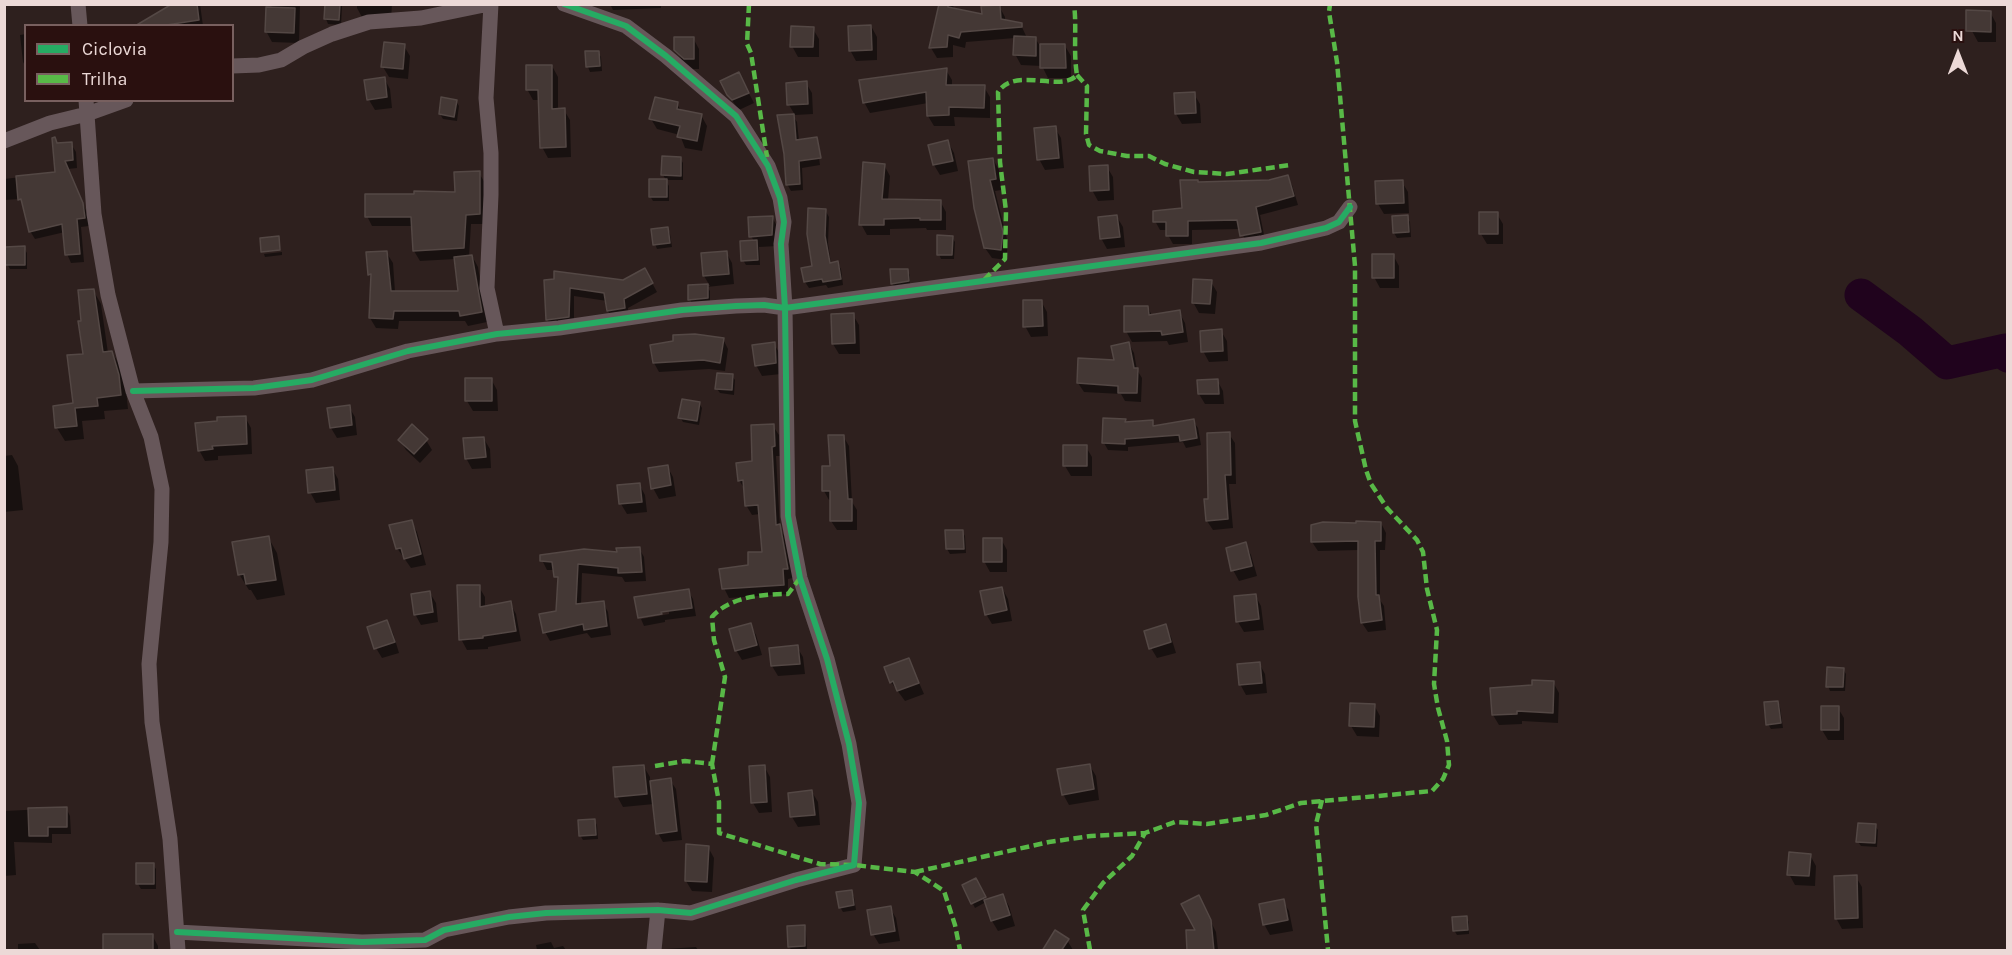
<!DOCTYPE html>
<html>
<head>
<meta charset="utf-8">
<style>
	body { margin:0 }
	#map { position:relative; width:2012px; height:955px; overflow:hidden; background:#2e201e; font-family:Karla,sans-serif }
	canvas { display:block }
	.frame { position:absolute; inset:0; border:6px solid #ecd9d7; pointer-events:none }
	.legend { position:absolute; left:24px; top:24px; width:210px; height:78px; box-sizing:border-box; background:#2a100f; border:2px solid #78605f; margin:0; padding:8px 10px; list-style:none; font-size:18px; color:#ecd9d7 }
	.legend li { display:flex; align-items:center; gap:12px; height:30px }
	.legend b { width:30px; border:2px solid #78605f }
	.north { position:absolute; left:1928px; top:24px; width:60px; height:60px; -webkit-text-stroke:4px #2a100f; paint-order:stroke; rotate:0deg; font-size:16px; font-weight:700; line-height:24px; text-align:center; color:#ecd9d7 }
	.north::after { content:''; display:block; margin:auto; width:21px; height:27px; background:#ecd9d7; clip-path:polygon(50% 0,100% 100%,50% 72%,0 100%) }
</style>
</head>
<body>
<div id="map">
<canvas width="2012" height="955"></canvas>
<div class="frame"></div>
<ul class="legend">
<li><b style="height:8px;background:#26ab63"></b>Ciclovia</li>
<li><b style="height:8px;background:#58b947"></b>Trilha</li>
</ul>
<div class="north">N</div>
</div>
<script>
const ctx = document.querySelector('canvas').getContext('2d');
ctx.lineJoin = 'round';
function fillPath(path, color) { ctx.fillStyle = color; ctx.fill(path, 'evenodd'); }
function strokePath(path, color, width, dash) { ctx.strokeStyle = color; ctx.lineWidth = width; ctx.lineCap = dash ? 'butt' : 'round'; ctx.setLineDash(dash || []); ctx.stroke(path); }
fillPath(new Path2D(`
	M175 4H200L203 26H138Z
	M272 4H300L299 43 272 42 266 31Z
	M327 4H341L342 7 341 25 328 24 326 19Z
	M357 4H392L391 20 363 19 357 8Z
	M610 4H661V8L613 10Z
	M940 4H953L954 10 983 16 999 6 1005 17V21L1021 25 1027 38H1035L1040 46H1065L1071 56V78H1048L1042 66 1021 65 1015 54V38L966 42 965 48 953 45V57L937 58 931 48Z
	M1990 12 1996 23V42H1978L1972 31Z
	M871 26 877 37V60L856 61 850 50Z
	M813 29 819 39V57H798L792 46Z
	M26 34V67L23 62 20 35Z
	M693 38 699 49V69H691L682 60 675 49Z
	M404 46 410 56 408 79 389 77 383 67Z
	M598 52 601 57 602 71 590 72 588 67Z
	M552 66 558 77V110H564L570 120 571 157 548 158 542 147 540 100H533L527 89Z
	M946 70 952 80V86L984 87 990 97V118L954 117 955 126H934L928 116V103L870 113 864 102Z
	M739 74 754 103 739 110 728 95Z
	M384 78 390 89 392 108 375 110 369 100Z
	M806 83 812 93 813 114 795 115 789 105Z
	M1194 94 1200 104 1201 123 1182 124 1176 114Z
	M456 101 459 106 457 121 443 119 440 114Z
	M677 104 682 112 701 115 707 126 702 151 685 148 680 135 657 129 651 119Z
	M793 116 797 122 799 141 816 138 819 144H817L820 165 802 168 803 190 791 191 787 184Z
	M1055 128 1061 138 1064 168 1045 170 1039 159Z
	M948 142 954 153 958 171 940 175 934 165 930 146Z
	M71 144 76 152 77 168 68 169 87 213 89 226 81 227 84 262 71 263 67 254 65 232 35 239 30 231 25 207 20 199 4 200V179L57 173V145Z
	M680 158 683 163V180H666L663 175Z
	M993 159 999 170 1001 190 995 191 1008 243 1006 260 992 258 985 248 976 208Z
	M884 165 890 176 888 200 940 201 946 212V230H927L926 228 890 229V235H867L861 224Z
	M1107 167 1113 177 1114 200 1098 201 1092 190Z
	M479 173 485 183V224H471L469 257 472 256 478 267 487 322 468 326 465 321H399L398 329 376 328 370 318 372 279 369 274 386 252 393 263 395 292H460L455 259 420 261 414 251 413 226H372L367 216 456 193Z
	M1287 176 1292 185 1298 205 1260 215 1265 240 1247 244 1240 229 1192 230V244H1173L1168 235V230H1160L1155 221 1183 209 1199 184 1269 182Z
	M666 181 669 186V201H653L650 196Z
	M1402 182 1408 192 1409 213 1384 214 1378 204Z
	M825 210 829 217 828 243 831 264 837 263 841 269 843 285 828 288 826 285 809 288 805 282 814 267Z
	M1497 214 1503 224V244H1487L1481 234Z
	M772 217 778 228V246L759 247 760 265H746L743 260 754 241 751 236Z
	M1117 217 1123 227 1125 247 1107 249 1101 238Z
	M1407 217 1410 222 1411 237 1397 238 1394 233 1393 218Z
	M668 229 670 234 672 247 657 249 655 244Z
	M952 237 955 242 954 259H941L939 254Z
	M24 248 27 253V269H10L7 264Z
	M282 252V255L265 257 264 254Z
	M726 252 732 263 734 284 707 287 710 291V303L692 304 690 299 689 287 710 286 704 276Z
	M1393 255 1399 266V288H1380L1374 277Z
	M645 270 657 292 628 308 629 317 613 320 608 311 607 301 574 296V325L552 328 547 319 545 281H623Z
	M908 271 910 275V286L895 288 892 283Z
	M1211 282 1217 292 1215 314 1199 313 1193 302Z
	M93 290 101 304 108 353 112 352 120 366 126 390 128 409 104 411 105 419 82 421 84 439 65 441 57 428 74 405 85 355Z
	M1041 301 1047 312 1048 336 1031 337 1025 326Z
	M1148 307 1152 316 1179 312 1185 323 1188 342 1169 345 1167 341 1132 342 1126 331Z
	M853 315 859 325 860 354H839L833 344Z
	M1221 331 1227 341 1228 361 1209 362 1203 351Z
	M723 339 728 349 725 371 709 369 659 372 654 363 675 342Z
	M774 344 780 354 781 374 762 376 756 365Z
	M1129 344 1134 353 1137 370 1142 378 1141 402 1125 401 1121 394 1084 392 1078 383 1116 362Z
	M732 376 735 380 734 395 720 393 717 389Z
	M491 379 497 390 498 411H473L467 401Z
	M1217 380 1223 391 1224 404H1205L1199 394Z
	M699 403 702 408 699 425 683 422 680 417Z
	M349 407 355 417 357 435 337 438 331 428Z
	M245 417 251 428 252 454 218 456V460L205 461 199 450Z
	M1125 420 1127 424 1152 422 1155 428 1193 421 1198 428 1201 445 1186 448 1183 442 1128 447V451L1108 450 1104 443Z
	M773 426 779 435 780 456H776L780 528 784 536 793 578 788 579V594L729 598 724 588 764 553 760 514 752 515 746 505 745 490 739 480 754 463Z
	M1229 434 1235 443 1236 484H1229L1233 528 1213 530 1207 521 1209 500Z
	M843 436 849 446 852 502 857 510V530H837L831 521V500H829L824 491Z
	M484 439 490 449 491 468 472 469 466 458Z
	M400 440H426L432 450 420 463 406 450Z
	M1086 447 1092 457V476H1071L1065 466Z
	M12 455 18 466 23 510 4 512V456Z
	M667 466 673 477 676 496 659 499 653 488Z
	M332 468 338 479 340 500 316 503 310 492Z
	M639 484 645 495 647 512 627 514 621 504Z
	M411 521 417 532 426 565 411 568 397 548Z
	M1381 523 1386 533 1385 550H1380V600L1384 606 1386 630 1368 632 1362 623 1359 550 1318 551 1312 542Z
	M962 531 965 536 966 553 950 554 947 549Z
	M268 537 277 553 285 595 257 600 251 590H249L239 574Z
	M1001 539 1007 550V572H990L984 561Z
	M1245 544 1251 555 1257 576 1239 581 1233 570Z
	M639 548 644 557 646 581 625 582 622 577 582 573 581 605 603 603 608 612 611 635 591 638 587 633 550 641 545 632 558 612 559 583 555 570H547L542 560 618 554Z
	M479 587 485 597V608L510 603 516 614 521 641 488 647V649L467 650 461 639Z
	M1002 588 1008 599 1012 621 992 624 986 614Z
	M688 591 693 599 696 616 665 620V622L644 626 641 619 669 614V611L640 616V619L636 598Z
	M430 593 436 603 438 622 421 625 415 614Z
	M1255 595 1261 606 1264 630 1244 632 1238 622Z
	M387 622 393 633 399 653 382 658 376 648Z
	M750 624 756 635 762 655 742 660 736 650Z
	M1165 626 1171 637 1176 653 1157 658 1151 648Z
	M797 647 803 657 805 674 778 676 772 666 771 649Z
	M909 660 924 694 905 701 891 682Z
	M1259 663 1265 674 1267 693 1246 695 1240 684Z
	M1843 669 1846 674 1845 691H1830L1828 686Z
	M1553 682 1559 693 1558 723 1522 721V724L1499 725 1493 715 1534 687Z
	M1778 702 1780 707 1783 728 1771 729 1768 724Z
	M1374 705 1380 716 1379 737 1357 736 1351 726Z
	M1838 708 1844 718V740H1828L1822 730Z
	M764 766 770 777 772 812 759 813 753 803Z
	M1090 766 1096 776 1099 800 1069 805 1063 794Z
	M644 767 650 777V783L670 780 676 789 682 840 663 842 658 833 654 804 623 807 617 796Z
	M812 792 818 802 820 825 798 827 792 817Z
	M66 808 70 816 71 834H52V843L14 842 16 875 4 876V811Z
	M594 820 597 825 598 839 583 840 580 835Z
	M1875 826 1878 830 1877 847 1861 846 1858 842Z
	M708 847 714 858 712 892 692 891 686 881Z
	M1810 855 1816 866 1815 886 1795 885 1789 874Z
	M153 865 156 869V889H141L138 884Z
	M1856 877 1862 887 1863 928 1842 929 1836 918Z
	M976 880 986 901 1003 896 1009 906 1015 926 998 931 992 921 986 902 975 908 964 886Z
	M851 892 854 897 856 910 843 912 840 907Z
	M1283 901 1289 911 1293 931 1270 935 1264 924Z
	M890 908 896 918 900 941 879 944 873 934Z
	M1204 908 1216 932 1218 950H1189Z
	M1466 917 1469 922V934L1457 935 1454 930Z
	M804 927 806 932 807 950H792L789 947Z
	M152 935 158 946V950H104Z
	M1067 940 1073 950H1044Z
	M551 942 554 948 563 946 566 950H537L536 945Z
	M35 943 40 950H18V944Z
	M696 947 698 950H667L666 949Z`), '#0007');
strokePath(new Path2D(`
	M1861 295 1910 331 1947 363 2005 350 2008 356`), '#20031d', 33);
const building = new Path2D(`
	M172 4H197L199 20 160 26H135Z
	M325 4H340L339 20 324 19Z
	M939 4H948V7L982 14 981 6 1000 5 1001 19 1022 23V27L961 32 959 38 948 35 947 47 929 48Z
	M266 7 295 8 294 33 265 32Z
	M1966 10 1991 11V32L1966 31Z
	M871 25 872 50 849 51 848 26Z
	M791 26 814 27 813 47H790Z
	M1014 36 1036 37V56L1013 55Z
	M674 37H694V59H684L674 50Z
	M384 42 405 44 403 69 381 67Z
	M1040 44H1065L1066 68H1040Z
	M585 51H599L600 66 586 67Z
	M526 65H552V109L565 108 566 147 540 148 538 90H526Z
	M947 68 946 85H985L984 108 949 107V115L927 116 926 92 863 103 859 80Z
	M739 72 749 93 732 100 727 95 720 81Z
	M385 77 387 97 367 100 364 80Z
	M807 81 808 104 787 105 786 83Z
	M1195 92 1196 113 1175 114 1174 93Z
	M441 97 457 100 454 117 439 114Z
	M655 97 678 102 677 109 702 114 697 141 677 137 680 126 649 119Z
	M794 114 796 140 817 137 821 158 799 161 800 184 786 185 784 154 777 115Z
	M1056 126 1059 158 1037 160 1034 128Z
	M55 137 57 143 72 142 73 160 65 161 83 203 85 218 77 219 80 254 65 255 62 224 29 232 21 199 18 200 16 176 55 172 52 138Z
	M948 140 953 161 933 165 928 145Z
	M662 156 681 157V176L661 175Z
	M993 158 996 179 990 180 1003 232 1001 250 984 248 974 208 968 161Z
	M863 162 885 164 882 199 941 200V220H920V218L884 219V225H859Z
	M1108 165 1109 190 1090 191 1089 166Z
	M480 171V214L466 215 464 248 413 251 411 217H365V194H414V191L455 192 454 172Z
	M1288 175 1294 196 1256 207 1261 232 1240 236 1237 220 1188 221V236H1166V222H1153V211L1182 208 1180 180H1198V182L1269 180Z
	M649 179H667V197H649Z
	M1403 180 1404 203 1376 204 1375 181Z
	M808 208 826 209 825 236 830 263 838 261 841 279 823 282 822 279 804 282 801 268 812 266 807 234Z
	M1479 212H1498V234H1479Z
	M1117 215 1120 237 1100 239 1098 217Z
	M1408 215 1409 232 1393 233 1392 216Z
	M773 216 772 235 749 237 748 217Z
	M668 227 670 243 653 245 651 229Z
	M937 235 953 236 952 255H937Z
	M279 236 280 250 261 252 260 238Z
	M757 240 758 260 741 261 740 241Z
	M25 246V265H5V247Z
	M387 251 391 291H458L454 257 472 255 482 312 460 316 459 311H394L393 319 369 318 371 274 368 275 366 252Z
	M727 251 729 274 703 276 701 253Z
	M1372 254H1394V278H1372Z
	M645 268 653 283 624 299 625 308 607 311 604 293 570 288 569 317 546 320 544 280 554 279V271L623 280Z
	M890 269H908L909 281 891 284Z
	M1193 279 1212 280 1210 304 1192 303Z
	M708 284V298L688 300V285Z
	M94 289 103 352 112 351 119 375 121 395 97 398 98 406 75 408 77 426 55 428 53 406 73 403 67 355 83 354 78 321H81L78 290Z
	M1023 300H1042L1043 326 1023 327Z
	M1124 306H1148L1149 315 1180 310 1183 332 1162 335 1161 331 1124 332Z
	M854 313 855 343 832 344 831 314Z
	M1222 329 1223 351 1201 352 1200 331Z
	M695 334 724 338 720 363 703 360 653 363 650 345 673 341V335Z
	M775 342 776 363 755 366 752 345Z
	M1129 342 1134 368H1138L1137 393H1118V386L1077 383 1078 358 1114 360 1111 346Z
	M717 373 733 374 732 390 715 389Z
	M465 378H492V401H465Z
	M1218 379 1219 394H1198L1197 380Z
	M682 399 700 402 697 421 678 418Z
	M350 405 352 425 330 428 327 408Z
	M246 416 247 444 212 446 213 449 198 451 195 423 217 421V417Z
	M1103 418 1126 419 1125 422 1153 420V426L1194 419 1197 438 1180 441 1179 435 1125 439V444L1102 443Z
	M412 424 428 439 414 454 398 440Z
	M774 424 775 446 772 447 776 525 780 524 788 569H783L784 585 722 589 719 569 748 565V552H762L758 505 745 506 743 480 738 481 736 463 752 461 751 425Z
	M1230 432 1231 475H1225L1228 519 1206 521 1204 499H1208L1207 433Z
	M828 435H844L848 499H852V521H830V491H822V466H830Z
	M484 437 486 457 465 459 463 438Z
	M1063 445H1087V466H1063Z
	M668 465 671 485 651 489 648 468Z
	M333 467 335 490 308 493 306 470Z
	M640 483 642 502 619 504 617 485Z
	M412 520 421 554 404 559 401 548 396 549 389 525Z
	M1356 521 1381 522V541H1375L1376 595H1379L1382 620 1361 623 1358 597V541L1311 542V525L1323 522 1356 523Z
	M945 530H963L964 549H946Z
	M269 536 276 580 246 584 244 574 238 575 232 542Z
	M983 538H1002V562H983Z
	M1246 542 1252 566 1231 571 1226 548Z
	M640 547 642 572 618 573V568L578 564 576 604 604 601 607 626 584 630 583 624 543 633 539 614 556 611 558 577H554L552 562 540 561V555L584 549 617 552 616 548Z
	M457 585H480V607L511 601 516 631 483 636V638L459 640Z
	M1002 587 1007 610 985 615 980 591Z
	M689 589 692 608 661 612 662 614 638 618 634 597Z
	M430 591 433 612 414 615 411 594Z
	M1256 594 1259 619 1236 622 1234 596Z
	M387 620 395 642 374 649 367 627Z
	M751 623 757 645 735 651 729 629Z
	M1166 624 1171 642 1149 649 1144 631Z
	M798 645 800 664 771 666 769 648Z
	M909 658 919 683 897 691 893 681 890 683 884 667Z
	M1260 662 1262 683 1239 685 1237 664Z
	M1827 667 1844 668 1843 687H1826Z
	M1532 680 1554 681 1553 713 1517 711V714L1492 715 1490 688 1532 685Z
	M1778 701 1781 723 1766 725 1764 702Z
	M1350 703 1375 704 1374 727 1349 726Z
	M1821 706H1839V730H1821Z
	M1090 764 1094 789 1062 795 1057 769Z
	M644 765 647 794 615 797 613 767Z
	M765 765 767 802 751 803 749 766Z
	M671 778 677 831 656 834 650 781Z
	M812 790 815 815 790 817 788 793Z
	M67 807V827H48V836H29L28 808Z
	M595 819 596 835 579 836 578 820Z
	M1858 823 1876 824 1875 843 1856 842Z
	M686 844 709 846 707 882 685 881Z
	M1789 852 1811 854 1809 876 1787 875Z
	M136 863H154V884H136Z
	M1857 875 1858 918 1835 919 1834 876Z
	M976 878 986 897 971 904 962 885Z
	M852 890 854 905 839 908 836 892Z
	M1003 894 1010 915 991 921 984 900Z
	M1199 895 1211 920 1214 951H1187L1186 930H1195L1181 904Z
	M1284 899 1288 920 1263 925 1259 904Z
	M891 906 895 931 871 935 867 910Z
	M1467 916 1468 930 1453 931 1452 917Z
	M805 925V946L788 947 787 926Z
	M1055 930 1069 939 1061 951H1042Z
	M103 934H153V951H103Z`);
fillPath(building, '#443835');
strokePath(building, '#544845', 1.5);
strokePath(new Path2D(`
	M78 4 80 26
	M491 4 486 98 491 153V195L487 288 497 334
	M232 66 259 65 281 60 303 47 332 34 369 22 421 18 489 4
	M86 100 94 214 108 295 133 391 151 437 162 489 161 542 149 664 152 722 170 839 178 950
	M4 141 50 123 87 114 126 100
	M133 391 254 388 312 380 408 351 497 334 559 328 682 310 736 306 764 305 785 308 1261 243 1326 228 1339 222 1350 207
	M177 932 362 942 425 940 444 930 509 917 546 913 658 910 691 913 796 880 854 865 859 803 849 744 827 659 800 578 788 516 785 308 781 244 784 222 780 198 768 166 736 116 666 56 626 26 564 4
	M654 950 658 910`), '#67575a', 15);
strokePath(new Path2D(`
	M749 4 747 44 751 53 767 157
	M1077 75 1087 86 1086 134 1089 145 1100 151 1127 156H1149L1165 164 1194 172 1227 174 1290 165
	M984 280 1005 259 1006 211 1000 162 998 92C1015 66 1061 93 1077 75 1073 51 1077 28 1074 4
	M712 764 725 677 714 640 712 617C729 597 762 594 788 594L800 578
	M655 766 685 761 712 764 719 802V833L820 864 854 865 915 872 944 891 955 925 960 950
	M1322 800 1316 824 1328 950
	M915 872 1049 842 1091 836 1145 833 1175 822 1207 824 1266 815 1301 803 1432 791 1443 779 1449 765 1447 741 1438 708 1434 684 1437 630 1427 589 1423 552 1417 540 1387 508 1371 484 1366 470 1355 421V266L1337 62 1329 12 1330 4
	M1090 950 1083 910 1103 883 1132 856 1145 833`), '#58b947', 4.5, [9, 4.5]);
strokePath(new Path2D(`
	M133 391 254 388 312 380 408 351 497 334 559 328 682 310 736 306 764 305 785 308 1261 243 1326 228 1339 222 1350 207
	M177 932 362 942 425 940 444 930 509 917 546 913 658 910 691 913 796 880 854 865 859 803 849 744 827 659 800 578 788 516 785 308 781 244 784 222 780 198 768 166 736 116 666 56 626 26 564 4`), '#26ab63', 6);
</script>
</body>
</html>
